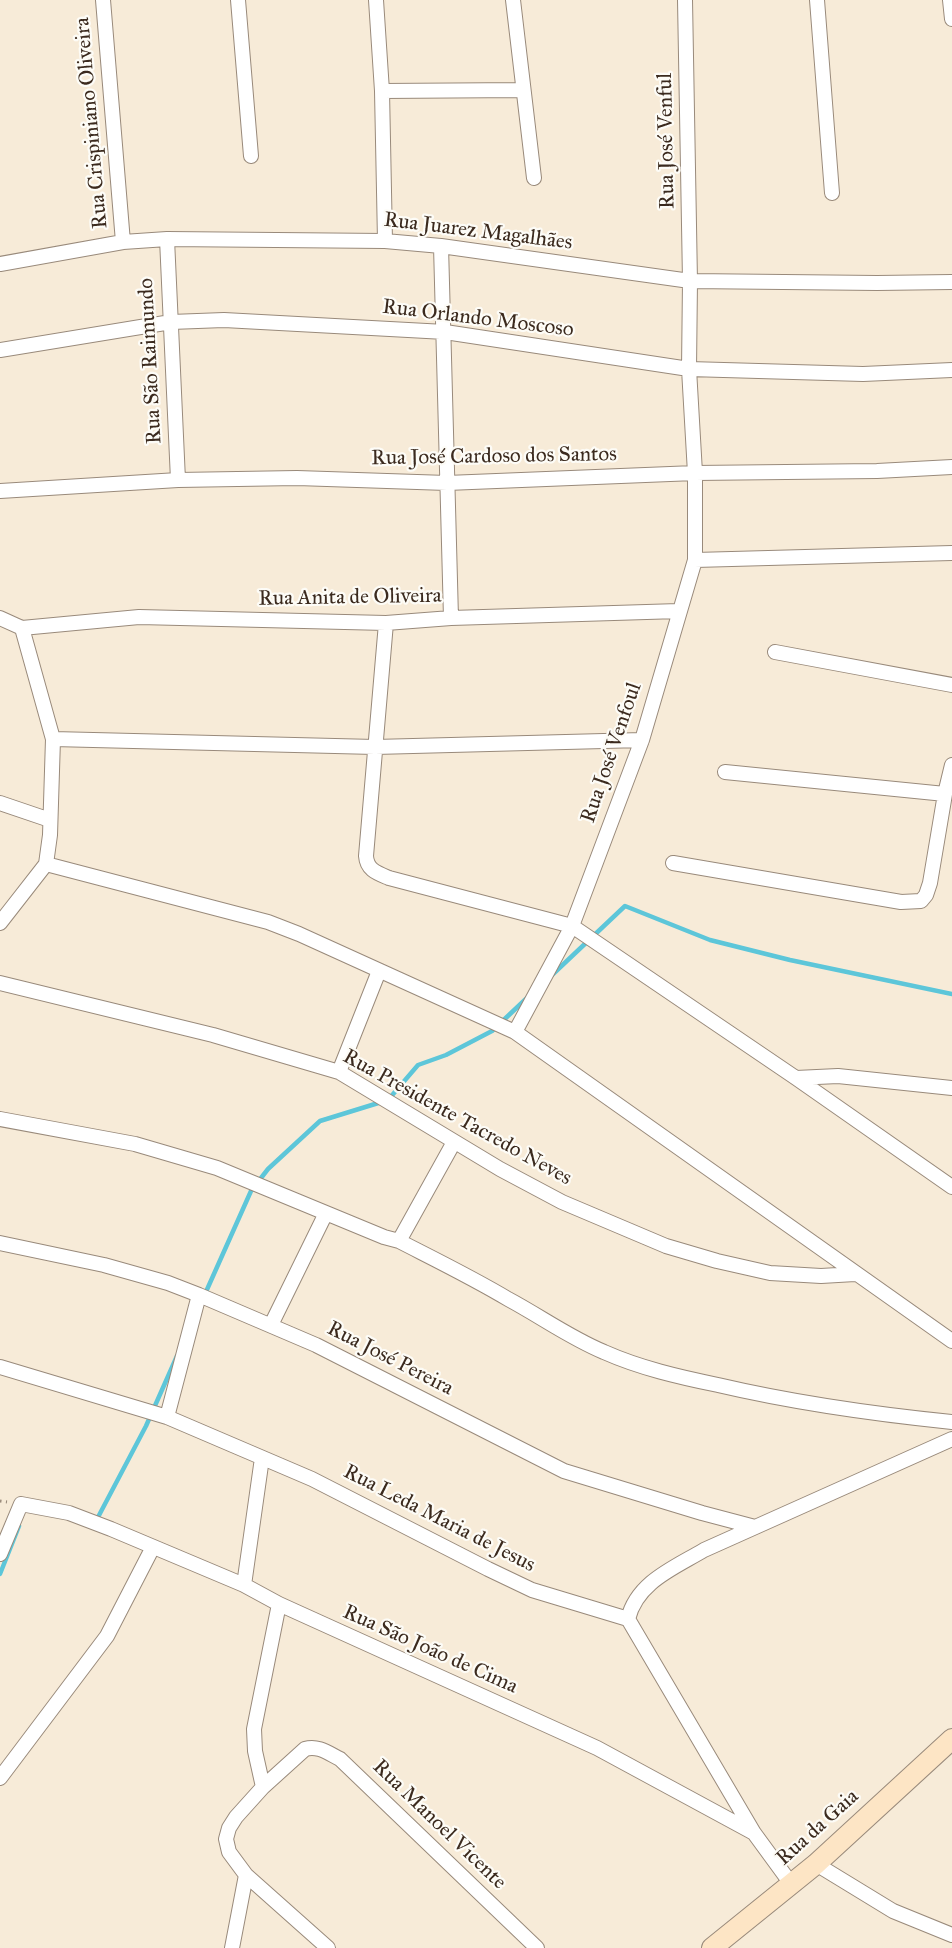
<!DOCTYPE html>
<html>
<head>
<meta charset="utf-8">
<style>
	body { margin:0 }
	canvas { display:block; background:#f7ebd8 }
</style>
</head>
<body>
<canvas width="952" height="1948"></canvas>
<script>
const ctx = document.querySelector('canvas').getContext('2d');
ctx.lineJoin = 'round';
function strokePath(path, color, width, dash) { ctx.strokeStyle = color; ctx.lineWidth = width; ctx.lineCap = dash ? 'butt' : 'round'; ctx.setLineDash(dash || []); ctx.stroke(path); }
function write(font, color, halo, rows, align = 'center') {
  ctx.font = font + ' "IM FELL Great Primer",serif'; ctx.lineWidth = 4.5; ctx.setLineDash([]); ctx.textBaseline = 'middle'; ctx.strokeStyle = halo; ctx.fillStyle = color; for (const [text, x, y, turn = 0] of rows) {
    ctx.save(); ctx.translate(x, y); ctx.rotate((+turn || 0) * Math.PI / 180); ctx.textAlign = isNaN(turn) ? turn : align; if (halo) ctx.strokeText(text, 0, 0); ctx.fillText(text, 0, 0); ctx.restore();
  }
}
strokePath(new Path2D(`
	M552 975 625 906 710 940 790 960 952 994
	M205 1294 251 1191 268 1169 320 1121 388 1100 418 1065 446 1055 492 1031 528 997
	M96 1521 146 1426 177 1356
	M0 1574 19 1526`), '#5dc6d9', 4.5);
const street = new Path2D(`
	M103 0 123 242
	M238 0 251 156
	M376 0 382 91 385 241
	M513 0 534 178
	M817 0 832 193
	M950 0 952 19
	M382 91 523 90
	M167 239 178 480
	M441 246 451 618
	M0 264 123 242 167 239 385 241 441 246 690 281 877 283 952 282
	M0 350 171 322 224 320 445 332 689 369 863 374 952 370
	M0 491 178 480 297 478 447 483 695 473 877 471 952 467
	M695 560 952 553
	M0 618 22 628 53 739 50 835 46 864 0 923
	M386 623 366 856C367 870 377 873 389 878L572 926 796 1078 952 1187
	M22 628 139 617 386 623 451 618 679 611
	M775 652 952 685
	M53 739 375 747 642 740
	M725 772 945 794
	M0 803 50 820
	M673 863 901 902 921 901 926 895 930 883 945 794 952 765
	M46 864 268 922 299 934 515 1032 952 1341
	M0 983 213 1035 339 1072 500 1169 562 1202 666 1246 717 1261 770 1273 821 1276 855 1274
	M515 1032 572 926 642 740 695 560V473L689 369 690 281 685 0
	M339 1072 379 971
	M796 1078 838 1076 952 1088
	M0 1119 135 1144 217 1168 384 1237 399 1241C436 1260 473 1278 508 1299 540 1316 570 1338 604 1352 640 1368 679 1377 718 1385 795 1403 873 1414 952 1422
	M399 1241 454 1142
	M0 1243 104 1265 168 1283 199 1295 316 1345 564 1471 702 1513 755 1527
	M271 1325 326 1213
	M0 1367 167 1417 312 1479 488 1569 532 1590 628 1619 754 1833
	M167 1417 199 1295
	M0 1554 21 1504 69 1513 111 1529 244 1585 279 1604 597 1748 754 1833 792 1885
	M244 1585 262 1458
	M628 1619C637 1582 674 1568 704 1550L952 1439
	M0 1778 107 1636 153 1547
	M263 1787 255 1751 254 1729 279 1604
	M816 1864 893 1911 952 1935
	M232 1948 246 1875
	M328 1948 246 1875 229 1852 226 1839 229 1828 236 1817 263 1787 305 1749C318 1745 328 1753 340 1759L537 1948`);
const secondary = new Path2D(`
	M712 1948 816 1864 952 1739`);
strokePath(street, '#998a7b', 16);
strokePath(secondary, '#998a7b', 22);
strokePath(new Path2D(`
	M0 1501 7 1502`), '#998a7b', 3, [1.5, 4.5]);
strokePath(street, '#fff', 14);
strokePath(secondary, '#fde5c5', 20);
write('21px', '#3b2a1e', '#fdfcf7', [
	["Rua Crispiniano Oliveira",92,123,-95],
	["Rua José Venful",667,141,-91],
	["Rua Juarez Magalhães",478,232,7],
	["Rua Orlando Moscoso",478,319,7],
	["Rua São Raimundo",151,361,-93],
	["Rua José Cardoso dos Santos",494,457,-1],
	["Rua Anita de Oliveira",350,598,-1],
	["Rua José Venfoul",612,753,-71],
	["Rua Presidente Tacredo Neves",457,1118,29],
	["Rua José Pereira",390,1359,27],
	["Rua Leda Maria de Jesus",439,1519,27],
	["Rua São João de Cima",430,1650,24],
	["Rua Manoel Vicente",439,1825,44],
	["Rua da Gaia",818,1828,-42]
]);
</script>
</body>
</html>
